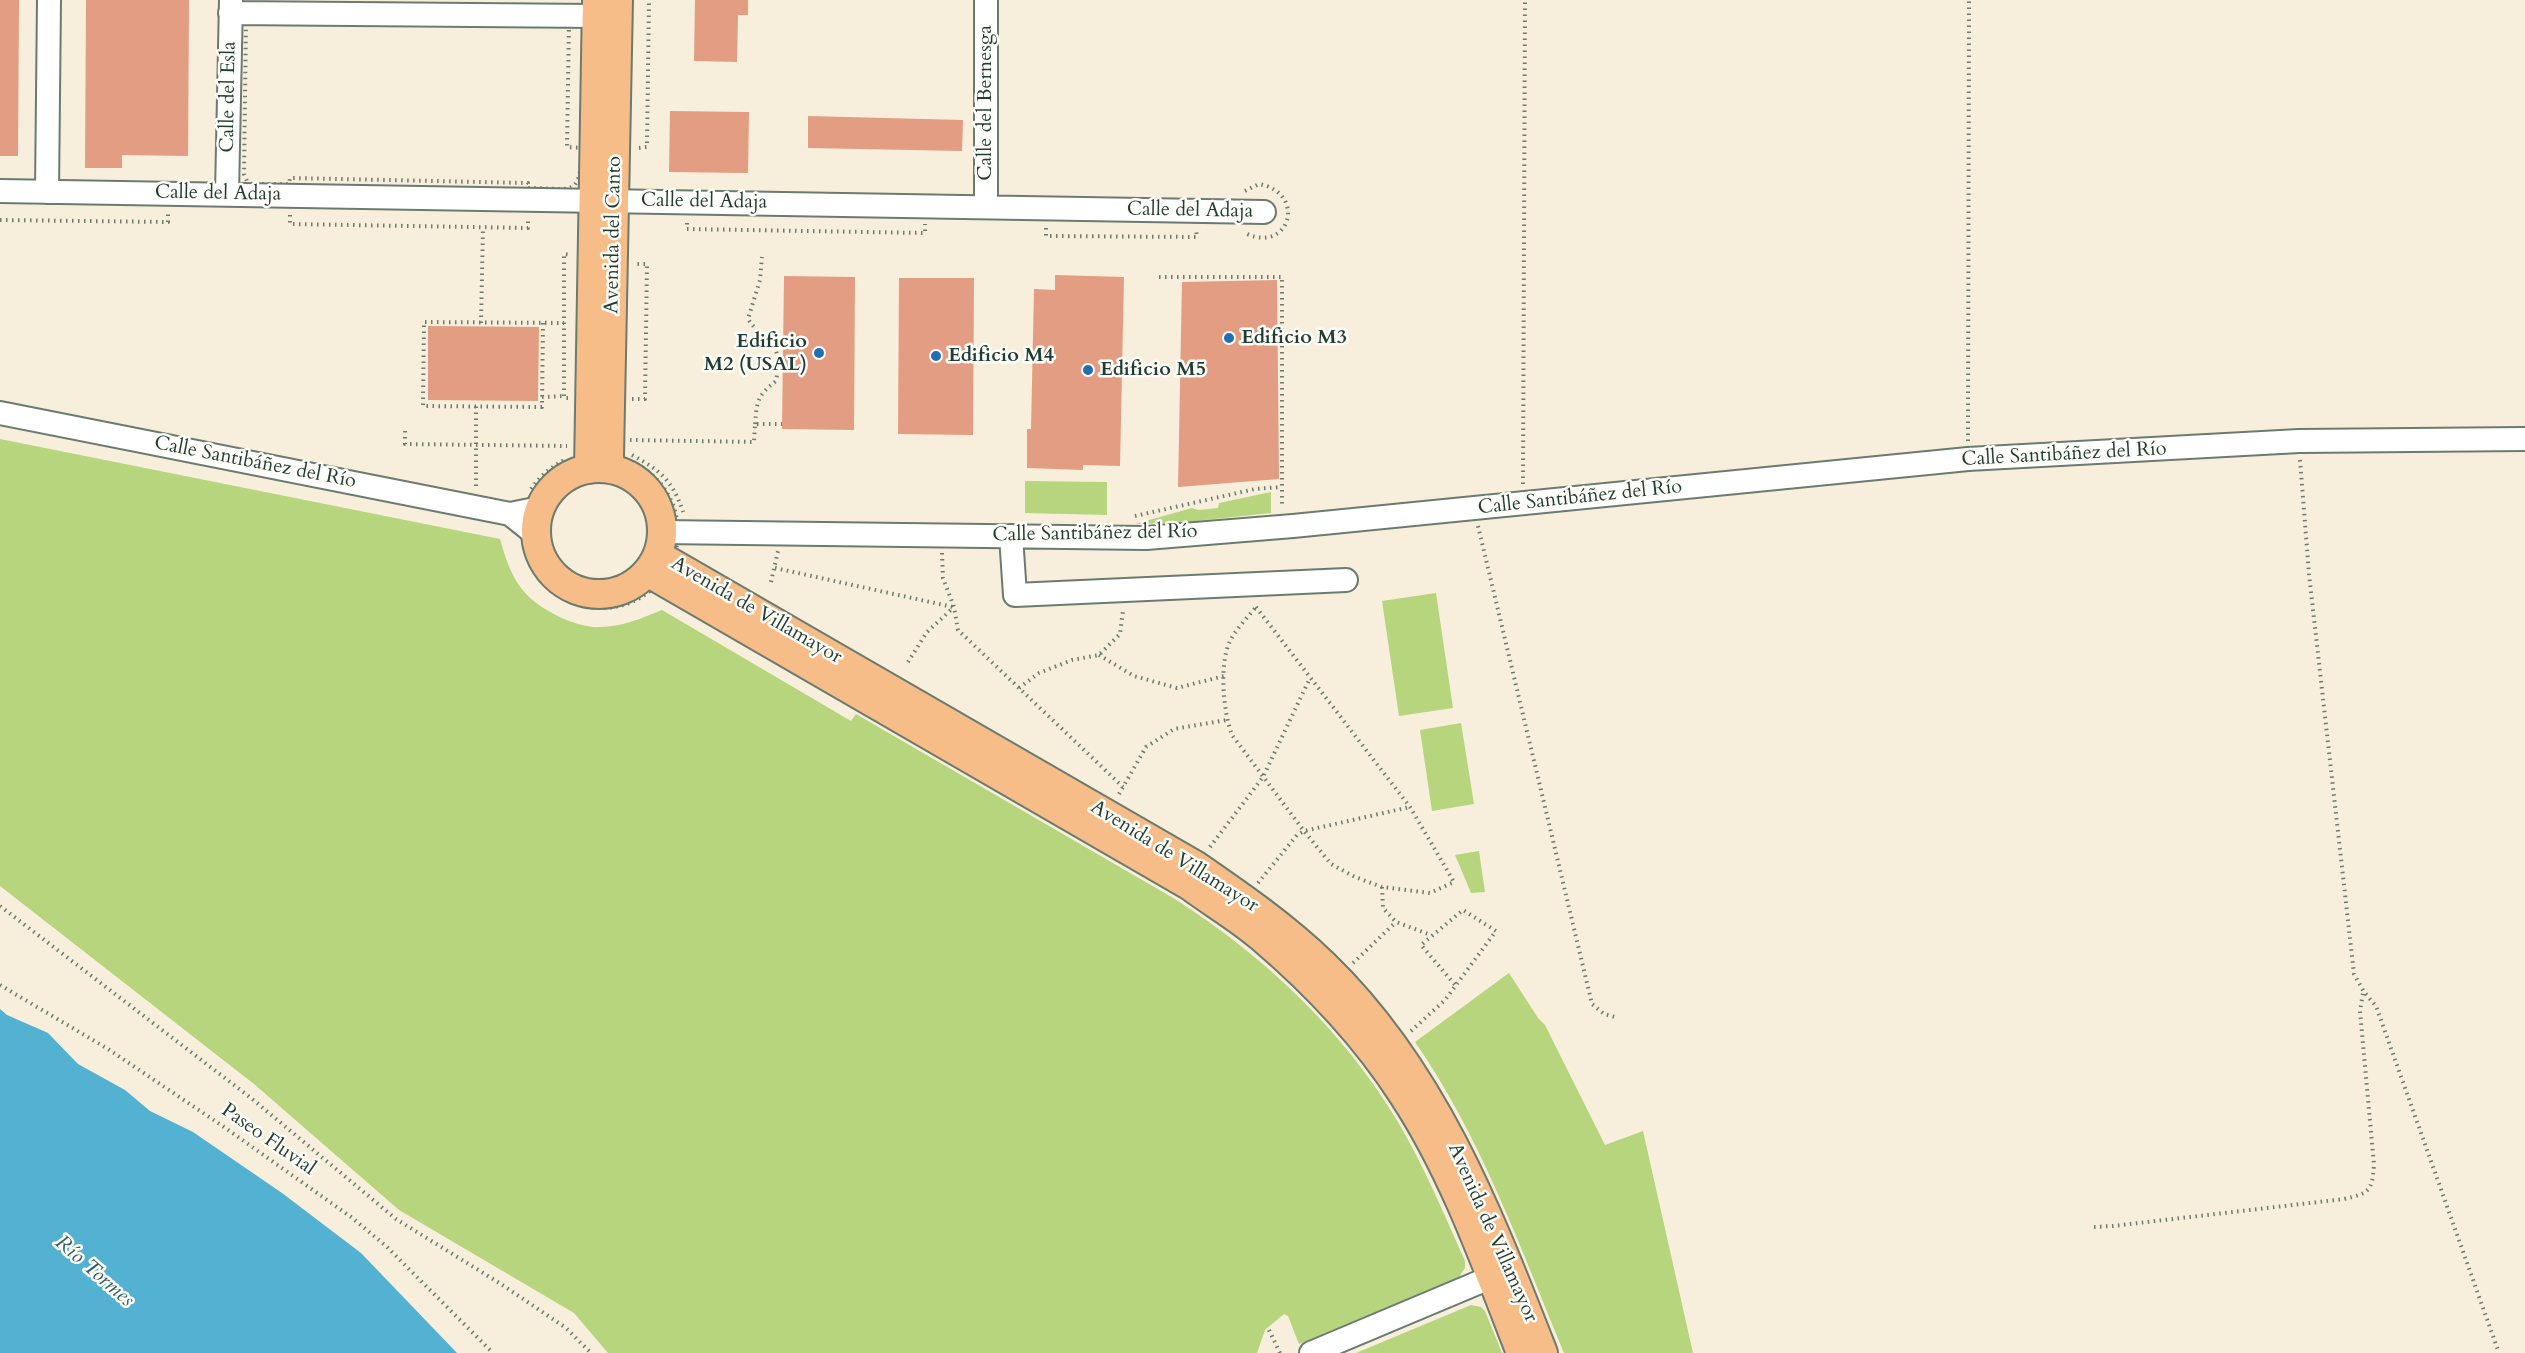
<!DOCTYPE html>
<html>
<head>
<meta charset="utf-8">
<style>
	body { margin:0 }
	canvas { display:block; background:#f7eedc }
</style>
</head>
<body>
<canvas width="2525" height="1353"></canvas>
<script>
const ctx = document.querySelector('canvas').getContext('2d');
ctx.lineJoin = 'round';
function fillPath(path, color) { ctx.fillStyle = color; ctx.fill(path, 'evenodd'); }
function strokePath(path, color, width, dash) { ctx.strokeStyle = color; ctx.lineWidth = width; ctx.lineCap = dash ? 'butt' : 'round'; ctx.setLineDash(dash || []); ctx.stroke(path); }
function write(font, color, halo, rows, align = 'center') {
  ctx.font = font + ' Cardo,serif'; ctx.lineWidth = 5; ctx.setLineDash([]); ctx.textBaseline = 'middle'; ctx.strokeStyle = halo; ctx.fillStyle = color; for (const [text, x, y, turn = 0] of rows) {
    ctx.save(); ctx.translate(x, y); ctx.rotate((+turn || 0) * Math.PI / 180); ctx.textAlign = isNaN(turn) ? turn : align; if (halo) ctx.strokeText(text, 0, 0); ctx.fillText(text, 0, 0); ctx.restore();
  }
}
fillPath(new Path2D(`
	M0 439 500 539C512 582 523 600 564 619 574 623 589 628 600 627 622 627 642 618 662 610L851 721 856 714 1175 899C1264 956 1343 1030 1398 1122 1424 1166 1444 1214 1465 1261V1268L1459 1277 1299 1344 1288 1316 1284 1314 1265 1330 1257 1353H608L574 1313 399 1210 254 1084 0 886Z
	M1025 481 1107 482V515L1025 513Z
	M1271 492V513L1176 523 1135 524 1192 508 1198 510 1218 508 1219 503Z
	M1436 593 1453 708 1399 716 1382 601Z
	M1461 723 1474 804 1432 811 1420 730Z
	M1479 851 1485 892 1471 893 1455 855Z
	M1509 973 1538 1018 1545 1025 1605 1145 1643 1131 1693 1353H1564C1520 1247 1481 1137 1415 1042Z
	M1471 1305 1481 1307 1485 1311 1502 1353H1356Z`), '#b7d57c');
fillPath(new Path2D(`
	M0 1009 7 1015 48 1033 78 1064 125 1090 150 1111 193 1132 282 1193 361 1253 457 1353H0Z`), '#53b1d2');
fillPath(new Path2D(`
	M0 0H19L18 156H0Z
	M86 0H189L188 156 122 155V168H85Z
	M695 0H748V15H738L737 62 694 61Z
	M670 111 749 112 748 173 669 172Z
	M808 116 963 120 962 151 808 148Z
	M1055 275 1124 277 1120 466 1083 465V470L1027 468V429H1031L1034 289 1055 290Z
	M784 276 855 277 854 430 782 429Z
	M899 278H974L973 435 898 434Z
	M1277 280 1279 479 1178 487 1182 282Z
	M428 326 539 327 538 401 428 400Z`), '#e39d83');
const minor = new Path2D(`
	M230 13 597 16
	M0 191 1264 212
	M47 192 49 0
	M227 194 231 0
	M986 207V0
	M0 413 510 514 540 508
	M510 514 535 534
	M662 532 1146 538 1293 526 1968 459 2299 441 2525 439
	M1011 536 1015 595 1346 580
	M1311 1353 1506 1271`);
const major = new Path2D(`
	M536 531a63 63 0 1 1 126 0a63 63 0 1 1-126 0Z
	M589 469 597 0
	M610 469 609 456 618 0
	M658 555 1195 865C1240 896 1285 927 1324 965 1434 1071 1489 1215 1543 1353
	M647 572 1190 886C1213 903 1239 918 1261 937 1314 982 1366 1037 1404 1096 1455 1174 1487 1266 1521 1353`);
strokePath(minor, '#6b7b6f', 26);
strokePath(major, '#6b7b6f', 32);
strokePath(new Path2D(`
	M246 19 569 23 567 147 582 148C580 199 573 188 528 188V183L290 178 289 184H252L247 181 244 174Z
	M639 148 647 147 649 0
	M1245 191 1259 184C1307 193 1290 253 1247 234
	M290 215V224L528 228V218
	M0 220 168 222V212
	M687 223V229L925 233V224
	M1046 228V236L1197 237 1196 230
	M1159 277H1282V508
	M481 323 483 227
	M543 323 542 407 423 406 424 322 564 323
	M542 397 564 396
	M568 398H564V254L571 255
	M632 399H645L647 264H634
	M755 424C757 401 757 396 776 381 784 339 766 346 748 319L760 280 762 257
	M405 431V444L567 446
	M630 440 754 442 755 424H782
	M1968 441 1969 0
	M632 455C660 470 673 481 683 512
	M526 532a76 76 0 1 1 152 0a76 76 0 1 1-152 0Z
	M2300 460 2309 574 2354 974 2364 992 2376 1006 2499 1353
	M1523 484 1525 0
	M476 486V406
	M531 489C540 476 551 467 566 459
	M1135 516 1255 489 1281 487
	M1478 526 1592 1004 1604 1014 1615 1017
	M942 553 943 578 954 607 958 630 1123 787
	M775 568 953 607
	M771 582 778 551
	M1256 607 1410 807 1454 882 1430 893 1382 887 1355 877 1331 864 1304 831 1232 735C1223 711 1219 664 1230 641 1236 629 1247 618 1256 607Z
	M1099 655 1134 676 1177 688 1224 676
	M908 662 927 632 953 608
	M1019 688 1039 673 1072 660 1099 655 1120 634 1123 610
	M1119 794 1146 747 1174 729 1227 720
	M1210 847 1263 777 1310 678
	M1258 883 1297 835 1304 831 1410 807
	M1382 887 1383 908 1396 922 1431 935
	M0 906 251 1098 396 1219 501 1284 566 1328 591 1353
	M1353 963 1396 922
	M0 985 108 1049 224 1127 351 1217 386 1246 493 1353
	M1411 1031 1445 1000 1496 931 1463 910 1421 945 1456 986
	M2094 1227 2113 1226 2344 1199C2370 1193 2372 1191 2374 1165L2360 1011 2363 993
	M1269 1330 1280 1353`), '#6b7b6f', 4, [1.5, 4.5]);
strokePath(minor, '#fff', 22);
strokePath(major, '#f7bd88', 28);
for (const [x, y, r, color] of [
	[1229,338,6,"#1f6fb2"],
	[819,353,6,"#1f6fb2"],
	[936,356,6,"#1f6fb2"],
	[1088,370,6,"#1f6fb2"]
]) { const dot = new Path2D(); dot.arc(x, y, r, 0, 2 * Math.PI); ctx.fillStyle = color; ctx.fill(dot); strokePath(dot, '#fdfcf7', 2); }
write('20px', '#1f3d34', '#fdfcf7', [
	["Calle del Esla",229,97,-89],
	["Calle del Bernesga",986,103,-90],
	["Calle del Adaja",218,194,1],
	["Calle del Adaja",704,202,1],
	["Calle del Adaja",1190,211,1],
	["Avenida del Canto",614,235,-89],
	["Calle Santibáñez del Río",2064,455,-3],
	["Calle Santibáñez del Río",255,463,11],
	["Calle Santibáñez del Río",1580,498,-6],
	["Calle Santibáñez del Río",1095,534,-1],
	["Avenida de Villamayor",756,611,30],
	["Avenida de Villamayor",1174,857,32],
	["Paseo Fluvial",268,1140,35],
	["Avenida de Villamayor",1492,1233,66]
]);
write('bold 20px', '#1f3d34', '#fdfcf7', [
	["Edificio M3",1241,338],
	["Edificio",807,342,"right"],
	["M2 (USAL)",807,365,"right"],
	["Edificio M4",948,356],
	["Edificio M5",1100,370]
], 'left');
write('italic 21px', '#2f6063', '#fdfcf7', [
	["Río Tormes",94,1272,41]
]);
</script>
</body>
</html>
